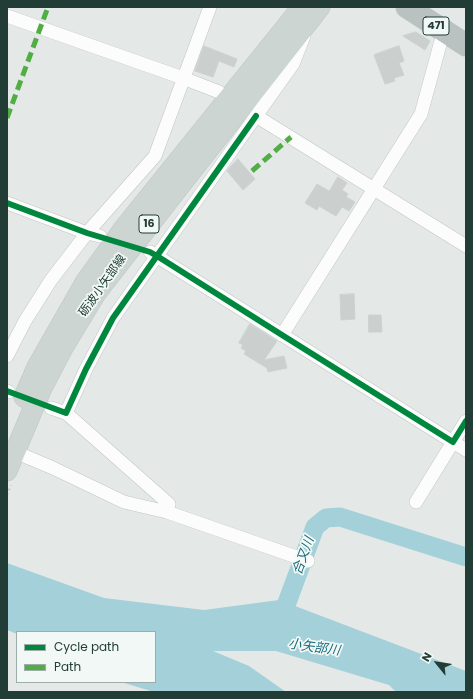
<!DOCTYPE html>
<html>
<head>
<meta charset="utf-8">
<style>
	body { margin:0 }
	#map { position:relative; width:473px; height:699px; overflow:hidden; background:#e4e9e7; font-family:Poppins,sans-serif }
	canvas { display:block }
	.frame { position:absolute; inset:0; border:8px solid #213d36; pointer-events:none }
	.legend { position:absolute; left:16px; top:631px; width:140px; height:52px; box-sizing:border-box; background:#f2f8f5; border:1px solid #9eada9; margin:0; padding:5px 7px; list-style:none; font-size:12px; color:#213d36 }
	.legend li { display:flex; align-items:center; gap:8px; height:20px }
	.legend b { width:20px; border:1px solid #9eada9 }
	.north { position:absolute; left:417px; top:643px; width:40px; height:40px; -webkit-text-stroke:3px #f2f8f5; paint-order:stroke; rotate:300deg; font-size:11px; font-weight:700; line-height:16px; text-align:center; color:#213d36 }
	.north::after { content:''; display:block; margin:auto; width:14px; height:18px; background:#213d36; clip-path:polygon(50% 0,100% 100%,50% 72%,0 100%) }
</style>
</head>
<body>
<div id="map">
<canvas width="473" height="699"></canvas>
<div class="frame"></div>
<ul class="legend">
<li><b style="height:5px;background:#00873e"></b>Cycle path</li>
<li><b style="height:5px;background:#52ad45"></b>Path</li>
</ul>
<div class="north">N</div>
</div>
<script>
const ctx = document.querySelector('canvas').getContext('2d');
ctx.lineJoin = 'round';
function fillPath(path, color) { ctx.fillStyle = color; ctx.fill(path, 'evenodd'); }
function strokePath(path, color, width, dash) { ctx.strokeStyle = color; ctx.lineWidth = width; ctx.lineCap = dash ? 'butt' : 'round'; ctx.setLineDash(dash || []); ctx.stroke(path); }
function write(font, color, halo, rows, align = 'center') {
  ctx.font = font + ' Poppins,"Noto Sans JP",sans-serif'; ctx.lineWidth = 3.5; ctx.setLineDash([]); ctx.textBaseline = 'middle'; ctx.strokeStyle = halo; ctx.fillStyle = color; for (const [text, x, y, turn = 0] of rows) {
    ctx.save(); ctx.translate(x, y); ctx.rotate((+turn || 0) * Math.PI / 180); ctx.textAlign = isNaN(turn) ? turn : align; if (halo) ctx.strokeText(text, 0, 0); ctx.fillText(text, 0, 0); ctx.restore();
  }
}
fillPath(new Path2D(`
	M7 563 104 598 204 610 279 600 287 583 300 585 295 606 466 671V692H396L389 685 276 651H213L249 666 286 692H154L121 682H155V632H17V634L7 630Z`), '#a3d0d9');
strokePath(new Path2D(`
	M285 608 315 527 326 518 340 517 466 557`), '#a3d0d9', 19);
const building = new Path2D(`
	M416 32 430 41 425 50 403 36Z
	M204 46 237 59 234 67 219 61 213 77 195 71Z
	M399 46 404 61 399 63 404 75 394 78 395 81 385 84 374 55Z
	M238 159 255 179 243 190 227 171Z
	M338 177 347 183 342 190 348 194 346 197 355 202 349 211 342 207 336 216 319 206 317 210 305 203 317 184 329 191Z
	M354 294 355 319 341 320 340 295Z
	M369 315H381L382 332H369Z
	M250 324 277 341 264 360 284 356 287 368 268 372 267 368 244 354 246 351 241 348 243 345 239 343Z`);
fillPath(building, '#cbd0ce');
strokePath(building, '#ccd2d0', 1);
const street = new Path2D(`
	M7 16 183 78 219 92 228 100
	M304 36 293 64 256 116 466 246
	M7 203 87 233 100 236
	M150 252 453 442 466 421
	M282 335 421 114 444 30
	M7 356 25 321 51 280 87 233 155 156 210 7
	M7 391 9 392
	M51 408 66 413 86 369 113 318 256 116
	M66 413 169 504 167 512
	M15 452 53 468 124 502 167 512 308 561
	M416 502 453 442 466 450`);
const primary = new Path2D(`
	M24 397 37 367 86 281 124 228 302 7
	M7 471 41 390 64 346 96 293 320 7`);
const highway = new Path2D(`
	M407 7 466 45`);
strokePath(street, '#c1c6c4', 14);
strokePath(primary, '#bcc5c3', 21);
strokePath(highway, '#bcc5c3', 23);
strokePath(new Path2D(`
	M7 495 11 485`), '#c0c9c6', 2, [2, 3]);
strokePath(street, '#fbfcfb', 13);
strokePath(primary, '#cdd5d3', 20);
strokePath(highway, '#bac2c1', 22);
strokePath(new Path2D(`
	M7 118 48 7
	M252 171 291 137`), '#52ad45', 5, [10, 5]);
strokePath(new Path2D(`
	M7 203 87 233 150 252 157 256 282 335 453 442 466 421
	M7 391 66 413 86 369 113 318 256 116`), '#00873e', 6);
for (const [x, y, w] of [
	[436,26,26],
	[149,224,20]
]) { const box = new Path2D(); box.roundRect(x - w / 2, y - 9, w, 18, 3); ctx.fillStyle = '#f2f8f5'; ctx.fill(box); strokePath(box, '#213d36', 1); }
write('bold 11px', '#213d36', null, [
	["471",436,26],
	["16",149,224]
]);
write('12px', '#213d36', '#f2f8f5', [
	["砺波小矢部線",103,286,-55]
]);
write('italic 13px', '#19697b', '#f2f8f5', [
	["合又川",304,556,-70],
	["小矢部川",314,648,8]
]);
</script>
</body>
</html>
